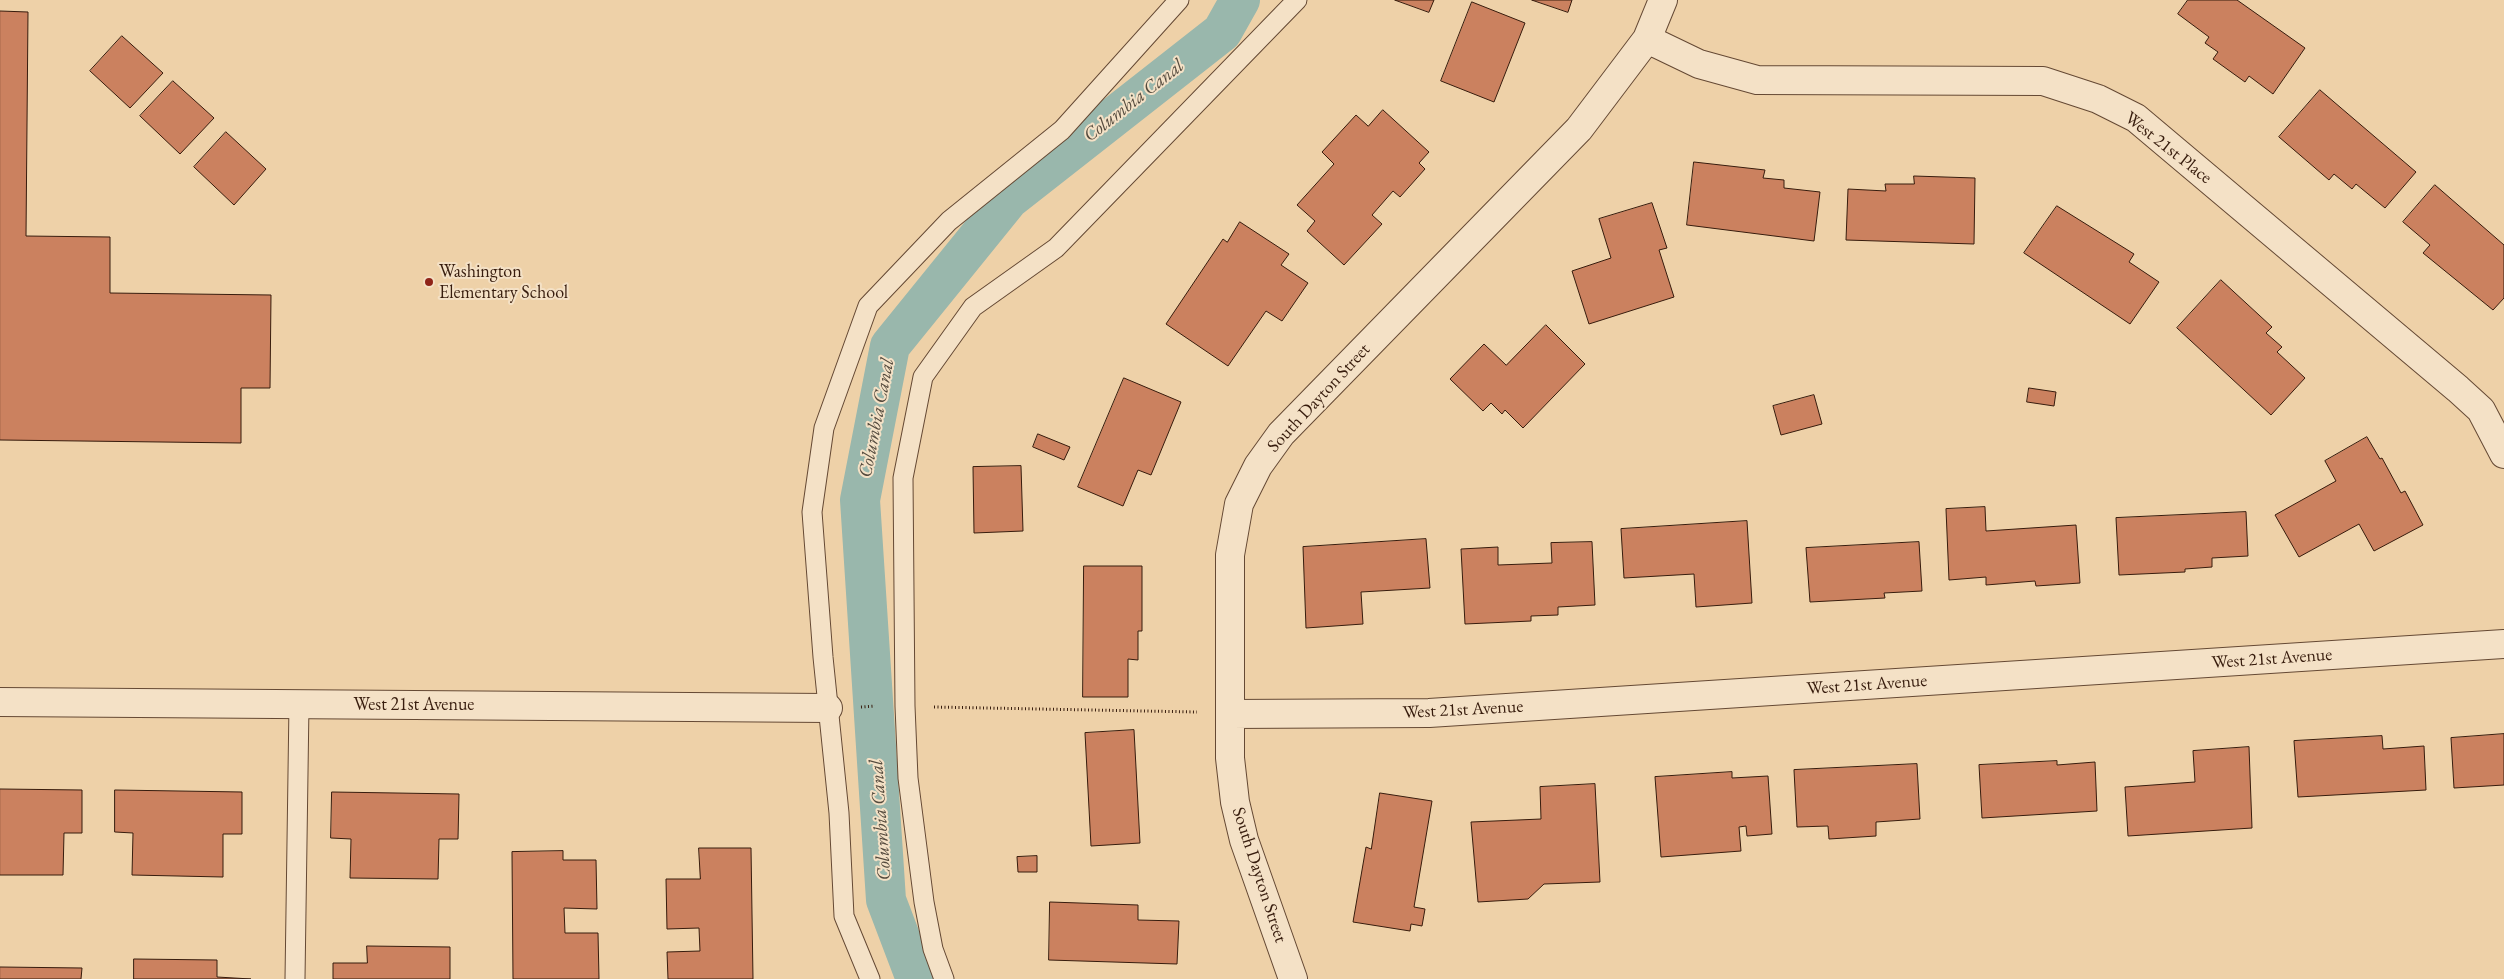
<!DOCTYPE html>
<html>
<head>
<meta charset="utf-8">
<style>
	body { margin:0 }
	canvas { display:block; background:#eed1a8 }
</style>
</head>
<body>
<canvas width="2504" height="979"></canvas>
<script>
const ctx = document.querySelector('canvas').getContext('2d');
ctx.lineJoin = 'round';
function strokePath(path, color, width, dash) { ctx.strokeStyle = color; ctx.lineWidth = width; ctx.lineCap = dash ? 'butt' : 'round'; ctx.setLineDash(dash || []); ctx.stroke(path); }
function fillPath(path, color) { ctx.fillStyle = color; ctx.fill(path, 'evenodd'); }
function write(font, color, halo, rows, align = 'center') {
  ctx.font = font + ' "EB Garamond",serif'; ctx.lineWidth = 4; ctx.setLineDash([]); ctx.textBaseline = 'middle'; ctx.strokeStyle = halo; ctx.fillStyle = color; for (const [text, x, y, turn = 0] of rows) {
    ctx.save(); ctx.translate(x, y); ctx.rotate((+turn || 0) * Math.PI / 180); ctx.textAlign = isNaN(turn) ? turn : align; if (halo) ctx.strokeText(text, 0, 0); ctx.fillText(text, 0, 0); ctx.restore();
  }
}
strokePath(new Path2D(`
	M916 979 886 900 860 500 890 346 1009 199 1222 32 1240 0`), '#99b7ac', 40);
const building = new Path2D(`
	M1395 0H1434L1429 12Z
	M1532 0H1572L1568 12Z
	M2188 0H2237L2305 48 2273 94 2249 76 2245 82 2213 59 2218 52 2205 43 2209 37 2178 14Z
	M1472 2 1525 23 1494 102 1441 81Z
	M0 11 28 12 26 236 110 237V293L271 295 270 388H241V443L0 440Z
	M122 36 163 73 130 108 90 71Z
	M173 81 214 118 180 154 140 116Z
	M2320 90 2416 172 2385 208 2356 184 2352 189 2334 174 2329 180 2279 137Z
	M1383 110 1429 152 1419 163 1425 169 1400 197 1393 191 1372 215 1382 224 1344 265 1307 231 1315 221 1297 205 1334 164 1322 152 1356 115 1368 126Z
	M226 132 266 169 234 205 194 167Z
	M1694 162 1765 170 1763 178 1784 180V188L1820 192 1814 241 1687 225Z
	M1914 176 1975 178 1974 244 1846 240 1848 189 1886 191 1885 184H1914Z
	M2435 185 2504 245V298L2493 310 2423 253 2430 245 2403 222Z
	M1652 203 1667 248 1659 250 1674 297 1589 324 1572 271 1611 258 1599 219Z
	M2057 206 2134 254 2129 262 2159 282 2130 324 2024 253Z
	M1240 222 1289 254 1281 265 1308 283 1282 321 1266 311 1228 366 1166 324 1223 239 1227 242Z
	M2221 280 2272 327 2266 333 2282 347 2277 352 2305 378 2271 415 2177 328Z
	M1546 325 1585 364 1523 428 1505 410 1502 414 1491 403 1483 411 1450 379 1484 344 1506 365Z
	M1124 378 1181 402 1151 475 1138 470 1123 506 1078 487Z
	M2029 388 2056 392 2054 406 2027 402Z
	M1814 395 1822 424 1781 435 1773 406Z
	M1038 434 1070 447 1064 460 1033 447Z
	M2367 437 2380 459 2382 458 2401 493 2405 491 2423 525 2374 551 2359 524 2299 557 2275 515 2336 481 2325 461Z
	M1021 466 1023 531 974 533 973 467Z
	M1985 507 1986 531 2076 525 2080 583 2036 586 2035 581 1986 585V577L1949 580 1946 509Z
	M2246 512 2248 556 2212 558V567L2185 569V572L2119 575 2116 518Z
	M1747 521 1752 603 1696 607 1694 574 1624 578 1621 529Z
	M1426 539 1430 588 1361 592 1363 624 1306 628 1303 547Z
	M1592 542 1595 605 1558 607V615L1531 616V621L1465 624 1461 549 1498 547V565L1552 563 1551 543Z
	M1919 542 1922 591 1884 593 1885 598 1810 602 1806 548Z
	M1084 566H1142V631H1138V660L1128 659V697H1083Z
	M1134 730 1140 843 1091 846 1085 733Z
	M2504 734V785L2454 788 2451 738Z
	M2382 736 2383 749 2424 746 2426 790 2298 797 2294 741Z
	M2249 747 2252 828 2128 836 2125 787 2195 782 2193 751Z
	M2057 761V765L2095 762 2097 811 1982 818 1979 765Z
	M1917 764 1920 819 1876 822V836L1829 839 1828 826 1797 827 1794 770Z
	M1732 772V778L1768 776 1772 834 1747 836 1746 826 1739 827 1741 851 1661 857 1655 777Z
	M1595 784 1600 882 1544 884 1528 899 1478 902 1471 822 1541 819 1540 787Z
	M0 789 82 790V833H64L63 875H0Z
	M115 790 242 792V834H223V877L132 875 133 833 115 832Z
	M332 792 459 794 458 839H439L438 879 350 878 351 839 331 838Z
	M1380 793 1432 801 1414 907 1425 909 1422 926 1411 924 1410 931 1353 922 1366 847 1371 849Z
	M699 848H751L753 979H668L667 952 700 951 699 928 667 929 666 879H700Z
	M563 851V860H596L597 909 564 908 565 933H598L599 979H513L512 852Z
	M1037 856V872H1018L1017 857Z
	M1050 902 1138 905V920L1179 921 1177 964 1049 960Z
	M367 946 450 947V979H333V963H367Z
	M134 959 217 960V977L251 979H134Z
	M0 967 82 968 81 979H0Z`);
fillPath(building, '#cb815f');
strokePath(building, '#371c0d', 1);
const lane = new Path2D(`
	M295 979 299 704
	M870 979 844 916 839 813 823 657 812 512 824 428 868 306 949 221 1062 130 1179 0
	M944 979 933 949 924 902 908 778 905 706 903 478 923 377 973 307 1056 248 1297 0`);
const street = new Path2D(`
	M1647 39 1699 64 1757 80 2043 81 2098 99 2136 118 2458 389 2481 410 2504 454
	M0 702 828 708
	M1230 714 1429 713 2504 644
	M1293 979 1244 840 1235 802 1230 758V555L1239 504 1258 466 1281 434 1579 129 1647 39 1663 0`);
strokePath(lane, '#654934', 21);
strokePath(street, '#654934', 30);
strokePath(new Path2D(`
	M861 707 875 706
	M934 707 1197 712`), '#371c0d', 3, [1, 2.5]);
strokePath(lane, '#f4e1c6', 19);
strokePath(street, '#f4e1c6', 28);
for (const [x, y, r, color] of [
	[429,282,5,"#8f2418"]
]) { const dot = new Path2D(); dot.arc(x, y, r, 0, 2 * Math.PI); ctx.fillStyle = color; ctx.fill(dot); strokePath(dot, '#f4e1c6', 2); }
write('18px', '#371c0d', '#f4e1c6', [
	["West 21st Place",2168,148,38],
	["South Dayton Street",1319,398,-47],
	["West 21st Avenue",2272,659,-4],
	["West 21st Avenue",1867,685,-4],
	["West 21st Avenue",414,705],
	["West 21st Avenue",1463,710,-3],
	["South Dayton Street",1259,875,72]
]);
write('18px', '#371c0d', '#f4e1c6', [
	["Washington",439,272],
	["Elementary School",439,293]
], 'left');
write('italic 19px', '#544a3d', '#f4e1c6', [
	["Columbia Canal",1134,101,-38],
	["Columbia Canal",877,418,-79],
	["Columbia Canal",881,820,-94]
]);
</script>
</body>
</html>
